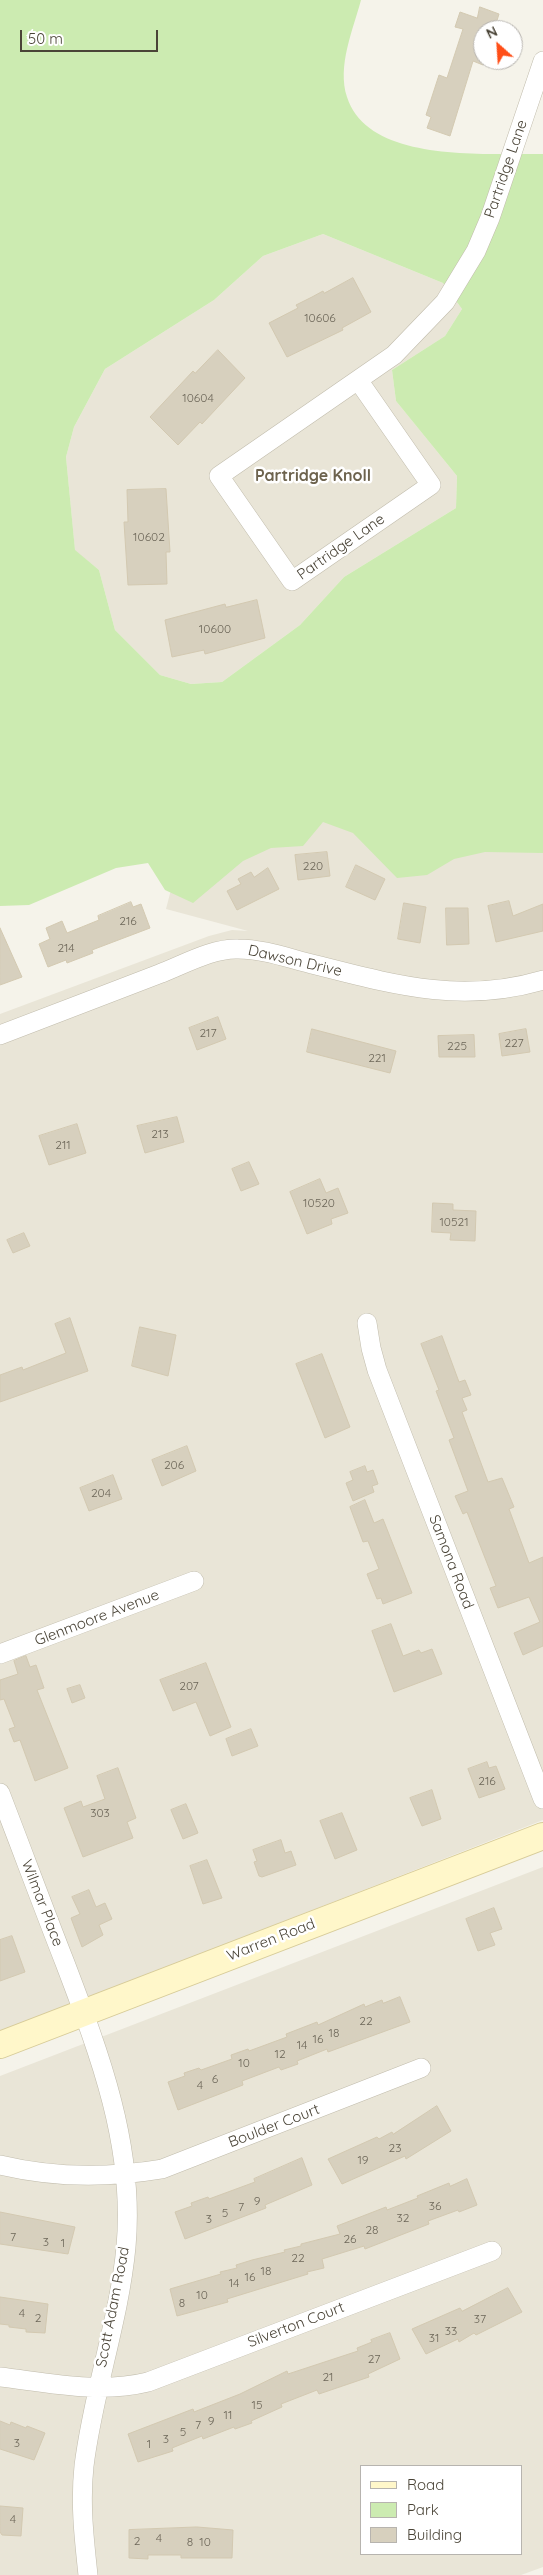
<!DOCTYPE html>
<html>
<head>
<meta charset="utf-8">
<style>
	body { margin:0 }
	#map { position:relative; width:543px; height:2575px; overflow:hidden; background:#f5f3ea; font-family:Quicksand,sans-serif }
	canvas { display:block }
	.legend { position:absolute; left:360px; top:2465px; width:162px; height:90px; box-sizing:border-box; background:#fff; border:1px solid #b7b4af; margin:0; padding:6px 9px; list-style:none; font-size:15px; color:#4a4437 }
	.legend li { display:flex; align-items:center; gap:10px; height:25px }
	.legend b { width:25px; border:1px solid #b7b4af }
	.north { position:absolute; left:473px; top:20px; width:50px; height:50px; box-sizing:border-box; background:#fff; border:1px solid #b7b4af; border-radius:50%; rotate:334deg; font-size:14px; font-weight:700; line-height:20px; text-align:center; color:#4a4437 }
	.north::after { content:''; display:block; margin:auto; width:18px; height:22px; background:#ff4e17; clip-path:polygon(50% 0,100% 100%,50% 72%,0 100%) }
	.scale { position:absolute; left:20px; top:30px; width:138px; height:22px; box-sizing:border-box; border:2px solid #4a4437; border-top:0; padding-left:6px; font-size:15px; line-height:18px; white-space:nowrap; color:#4a4437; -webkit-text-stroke:4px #fff; paint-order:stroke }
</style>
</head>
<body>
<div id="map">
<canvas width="543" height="2575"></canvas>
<ul class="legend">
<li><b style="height:6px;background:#fff7ca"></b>Road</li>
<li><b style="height:14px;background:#ccebb1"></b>Park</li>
<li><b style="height:14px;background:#d7d0be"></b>Building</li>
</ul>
<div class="north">N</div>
<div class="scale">50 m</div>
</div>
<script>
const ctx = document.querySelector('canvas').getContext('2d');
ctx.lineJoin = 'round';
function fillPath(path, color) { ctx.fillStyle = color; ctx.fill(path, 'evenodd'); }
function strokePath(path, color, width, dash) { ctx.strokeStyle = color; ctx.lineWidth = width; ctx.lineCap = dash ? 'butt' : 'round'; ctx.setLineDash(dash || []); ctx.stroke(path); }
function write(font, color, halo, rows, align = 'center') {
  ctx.font = font + ' Quicksand,sans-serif'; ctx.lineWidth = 5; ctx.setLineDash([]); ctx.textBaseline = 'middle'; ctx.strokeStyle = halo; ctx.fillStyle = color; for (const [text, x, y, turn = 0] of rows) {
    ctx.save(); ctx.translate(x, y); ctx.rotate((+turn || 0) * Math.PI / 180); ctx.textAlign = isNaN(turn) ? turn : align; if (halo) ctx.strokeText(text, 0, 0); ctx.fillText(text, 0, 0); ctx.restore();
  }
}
fillPath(new Path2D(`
	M323 234 443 283 462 309 445 336 392 370 396 401 457 476 456 508 344 577 300 625 222 682 191 684 160 675 115 630 99 570 75 551 66 457 74 427 105 369 214 300 263 256Z
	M543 678V1820L0 2032V1014L209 936 232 930 248 931 166 909 186 832Z
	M543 1867V2567L521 2575H0V2076ZM362 2466H522V2554H362Z`), '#e9e5d7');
fillPath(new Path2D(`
	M0 0H361C353 30 337 66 347 97 368 164 488 153 543 154V853L485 852 454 859 427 875 397 878 353 833 323 822 303 846 271 848 243 861 193 903 165 890 148 863 116 868 29 905 0 906ZM323 234 443 283 462 309 445 336 392 370 396 401 457 476 456 508 344 577 300 625 222 682 191 684 160 675 115 630 99 570 75 550 66 457 74 427 105 369 214 300 263 256Z`), '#ccebb1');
const building = new Path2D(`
	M480 7 499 14 494 30H483V65L473 61 450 136 427 128 431 117 426 115 439 75 447 78 463 29 455 27 460 12 477 18Z
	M353 278 371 312 342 328 343 330 287 357 269 323 298 308 296 305 312 297 323 291 324 293Z
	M218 350 245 378 202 424 200 422 178 445 150 417 193 371 195 373Z
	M166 489 170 552H166L167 584 128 585 124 522H128L127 490Z
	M257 600 265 638 205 654 204 650 172 657 165 620 225 604 226 607Z
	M327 852 330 876 298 880 295 855Z
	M356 865 385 879 375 900 346 887Z
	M268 868 279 889 237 910 227 891 241 884 238 879 251 872 254 877Z
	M509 901 513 916 543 904V931L496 942 488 906Z
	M131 902 133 907 141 904 150 928 92 950 93 953 67 963 66 960 48 967 39 944 50 939 46 928 62 921 67 933 99 920 98 916Z
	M404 903 426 907 420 943 398 939Z
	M446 908H468L469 944 447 945Z
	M0 928 22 977 0 985Z
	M218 1017 226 1039 197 1050 189 1028Z
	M312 1029 396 1051 390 1073 307 1052Z
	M526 1029 530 1052 502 1056 499 1034Z
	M474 1035 475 1057H439L438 1036Z
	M177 1117 184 1142 145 1153 137 1126Z
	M77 1124 86 1153 49 1165 39 1136Z
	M249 1162 259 1184 241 1191 232 1169Z
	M320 1179 326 1193 338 1188 348 1213 331 1219 332 1224 307 1234 290 1192Z
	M433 1203 453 1204V1210L476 1211 475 1241 450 1240 451 1233 432 1232Z
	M24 1233 30 1246 13 1253 7 1240Z
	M70 1318 88 1371 0 1402V1375L22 1367 23 1370 66 1353 55 1324Z
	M140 1327 176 1335 168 1376 132 1366Z
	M442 1336 459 1382 465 1380 471 1395 462 1398 467 1410 462 1412 488 1482 502 1478 514 1507 509 1509 529 1563 543 1557V1646L523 1655 514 1633 540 1622 529 1597 498 1608 490 1588 496 1586 467 1512 463 1514 455 1496 468 1491 449 1440 454 1438 436 1391 439 1390 421 1344Z
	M322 1354 350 1427 325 1438 296 1364Z
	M187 1446 196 1471 162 1486 152 1460Z
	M365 1466 367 1472 373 1470 378 1484 372 1486 374 1492 353 1501 346 1483 353 1480 350 1472Z
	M113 1475 122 1499 89 1511 80 1488Z
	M365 1500 374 1523 383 1519 412 1593 383 1604 381 1598 377 1599 367 1574 379 1569 368 1541 363 1542 350 1507Z
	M391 1624 403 1656 419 1650 421 1653 432 1649 442 1674 394 1692 372 1631Z
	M26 1656 30 1667 36 1665 44 1688 37 1690 68 1768 35 1781 20 1740 14 1742 9 1729 15 1727 4 1699 0 1700V1680L18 1674 14 1661Z
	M206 1663 231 1727 210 1736 196 1702 173 1711 160 1680Z
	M80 1685 85 1698 72 1703 67 1689Z
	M251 1729 258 1746 232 1756 226 1739Z
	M487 1762 489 1768 496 1766 505 1789 479 1798 468 1769Z
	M118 1768 136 1818 127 1822 133 1838 83 1857 64 1808 81 1801 83 1807 105 1799 97 1776Z
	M432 1790 441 1819 422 1826 410 1798Z
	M186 1804 198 1833 183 1839 171 1810Z
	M342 1813 357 1850 335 1859 320 1821Z
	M281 1840 285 1853 291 1851 296 1865 262 1877 259 1876 254 1862 257 1861 253 1850Z
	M207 1860 222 1898 203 1904 190 1866Z
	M89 1890 96 1907 105 1903 112 1919 99 1925 103 1935 82 1947 71 1918 80 1914 72 1897Z
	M494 1908 502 1929 490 1933 495 1945 478 1951 466 1919Z
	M12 1936 25 1972 0 1981V1940Z
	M400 1997 410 2022 328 2052 327 2049 297 2061 298 2064 281 2070 279 2067 242 2081 243 2085 178 2110 168 2082 185 2076 184 2073 199 2068 201 2070 232 2059 231 2055 248 2049 249 2051 287 2037 286 2034 317 2022 318 2025 364 2004 365 2007 382 2000 383 2003Z
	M437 2106 451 2131 406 2159 405 2156 342 2184 328 2159 377 2137 379 2139 392 2132 393 2134Z
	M302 2158 312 2185 265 2205 266 2208 185 2239 175 2212 192 2206 191 2203 208 2197 209 2199 255 2182 254 2179Z
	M467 2179 477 2205 459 2212 458 2210 428 2221 429 2224 365 2249 364 2246 322 2259 324 2268 307 2272 308 2274 227 2299 228 2302 177 2316 170 2289 221 2274 220 2272 237 2268 236 2265 252 2260 285 2252 284 2250 301 2246V2244L340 2234 337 2226 386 2207 387 2210 418 2198 417 2196 449 2183 450 2186Z
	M0 2212 75 2227 68 2254 0 2244Z
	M508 2288 522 2312 476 2335 474 2333 459 2342 458 2339 426 2354 412 2329 460 2308 462 2311Z
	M0 2297 48 2304 45 2333 26 2332V2329L9 2327V2325L0 2324Z
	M390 2333 400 2359 368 2374 369 2377 319 2394 317 2390 281 2404 282 2407 251 2421 252 2423 235 2429 234 2427 203 2439 202 2436 172 2448 173 2451 138 2462 128 2434 193 2409 194 2412 240 2394 287 2371 288 2374 358 2351 357 2348 372 2342 371 2340Z
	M0 2421 10 2425 11 2422 26 2428 27 2426 45 2433 34 2460 0 2449Z
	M0 2506 23 2508 21 2536 2 2535 0 2532Z
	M197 2527 233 2530 232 2558H181V2555H148V2559L129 2558V2530Z`);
fillPath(building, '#d7d0be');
strokePath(building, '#d3c9b1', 1);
const street = new Path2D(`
	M358 380 431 485 292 581 219 476 394 355 445 302 476 251 490 218 543 61
	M0 1035C53 1015 106 994 159 974 183 965 212 948 238 949 265 949 290 959 316 965 395 985 462 1004 543 980
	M367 1323 371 1348 377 1370 543 1799
	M0 1654 194 1581
	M0 1793C22 1850 43 1907 65 1963 100 2055 135 2147 126 2247 119 2321 93 2392 84 2466 80 2503 84 2538 88 2575
	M0 2165C54 2178 108 2178 162 2169L421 2068
	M0 2377C49 2383 99 2394 148 2382L492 2251`);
const secondary = new Path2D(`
	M0 2045 543 1836`);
strokePath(street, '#c1bcac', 20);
strokePath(secondary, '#d7cb98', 28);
strokePath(street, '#fff', 19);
strokePath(secondary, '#fff7ca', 26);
write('12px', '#6d6759', null, [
	["10606",320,318],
	["10604",198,398],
	["10602",149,537],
	["10600",215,629],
	["220",313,866],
	["216",128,921],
	["214",66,948],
	["217",208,1033],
	["227",514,1043],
	["225",457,1046],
	["221",377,1058],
	["213",160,1134],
	["211",63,1145],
	["10520",319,1203],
	["10521",454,1222],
	["206",174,1465],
	["204",101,1493],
	["207",189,1686],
	["216",487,1781],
	["303",100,1813],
	["22",366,2021],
	["18",334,2033],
	["16",318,2039],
	["14",302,2045],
	["12",280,2054],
	["10",244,2063],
	["6",215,2079],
	["4",200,2085],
	["23",395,2148],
	["19",363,2160],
	["9",257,2201],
	["36",435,2206],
	["7",241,2207],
	["5",225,2213],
	["32",403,2218],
	["3",209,2219],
	["28",372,2230],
	["7",13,2237],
	["26",350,2239],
	["3",46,2242],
	["1",63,2243],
	["22",298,2258],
	["18",266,2271],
	["16",250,2277],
	["14",234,2283],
	["10",202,2295],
	["8",182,2303],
	["4",22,2313],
	["2",38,2318],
	["37",480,2319],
	["33",451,2331],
	["31",434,2338],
	["27",374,2359],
	["21",328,2377],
	["15",257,2405],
	["11",228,2415],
	["9",211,2421],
	["7",198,2425],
	["5",183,2432],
	["3",166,2439],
	["3",17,2443],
	["1",149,2444],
	["4",13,2519],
	["4",159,2538],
	["2",137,2541],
	["8",190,2542],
	["10",205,2542]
]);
write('15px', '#4a4437', '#fff', [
	["Partridge Lane",506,169,-71],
	["Partridge Lane",341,547,-35],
	["Dawson Drive",295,961,13],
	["Samona Road",451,1562,69],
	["Glenmoore Avenue",97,1618,-21],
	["Wilmar Place",42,1903,69],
	["Warren Road",271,1940,-21],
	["Boulder Court",274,2126,-21],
	["Scott Adam Road",113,2307,-79],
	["Silverton Court",296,2325,-21]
]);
write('bold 16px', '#6d634e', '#fff', [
	["Partridge Knoll",313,476]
]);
</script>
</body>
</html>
